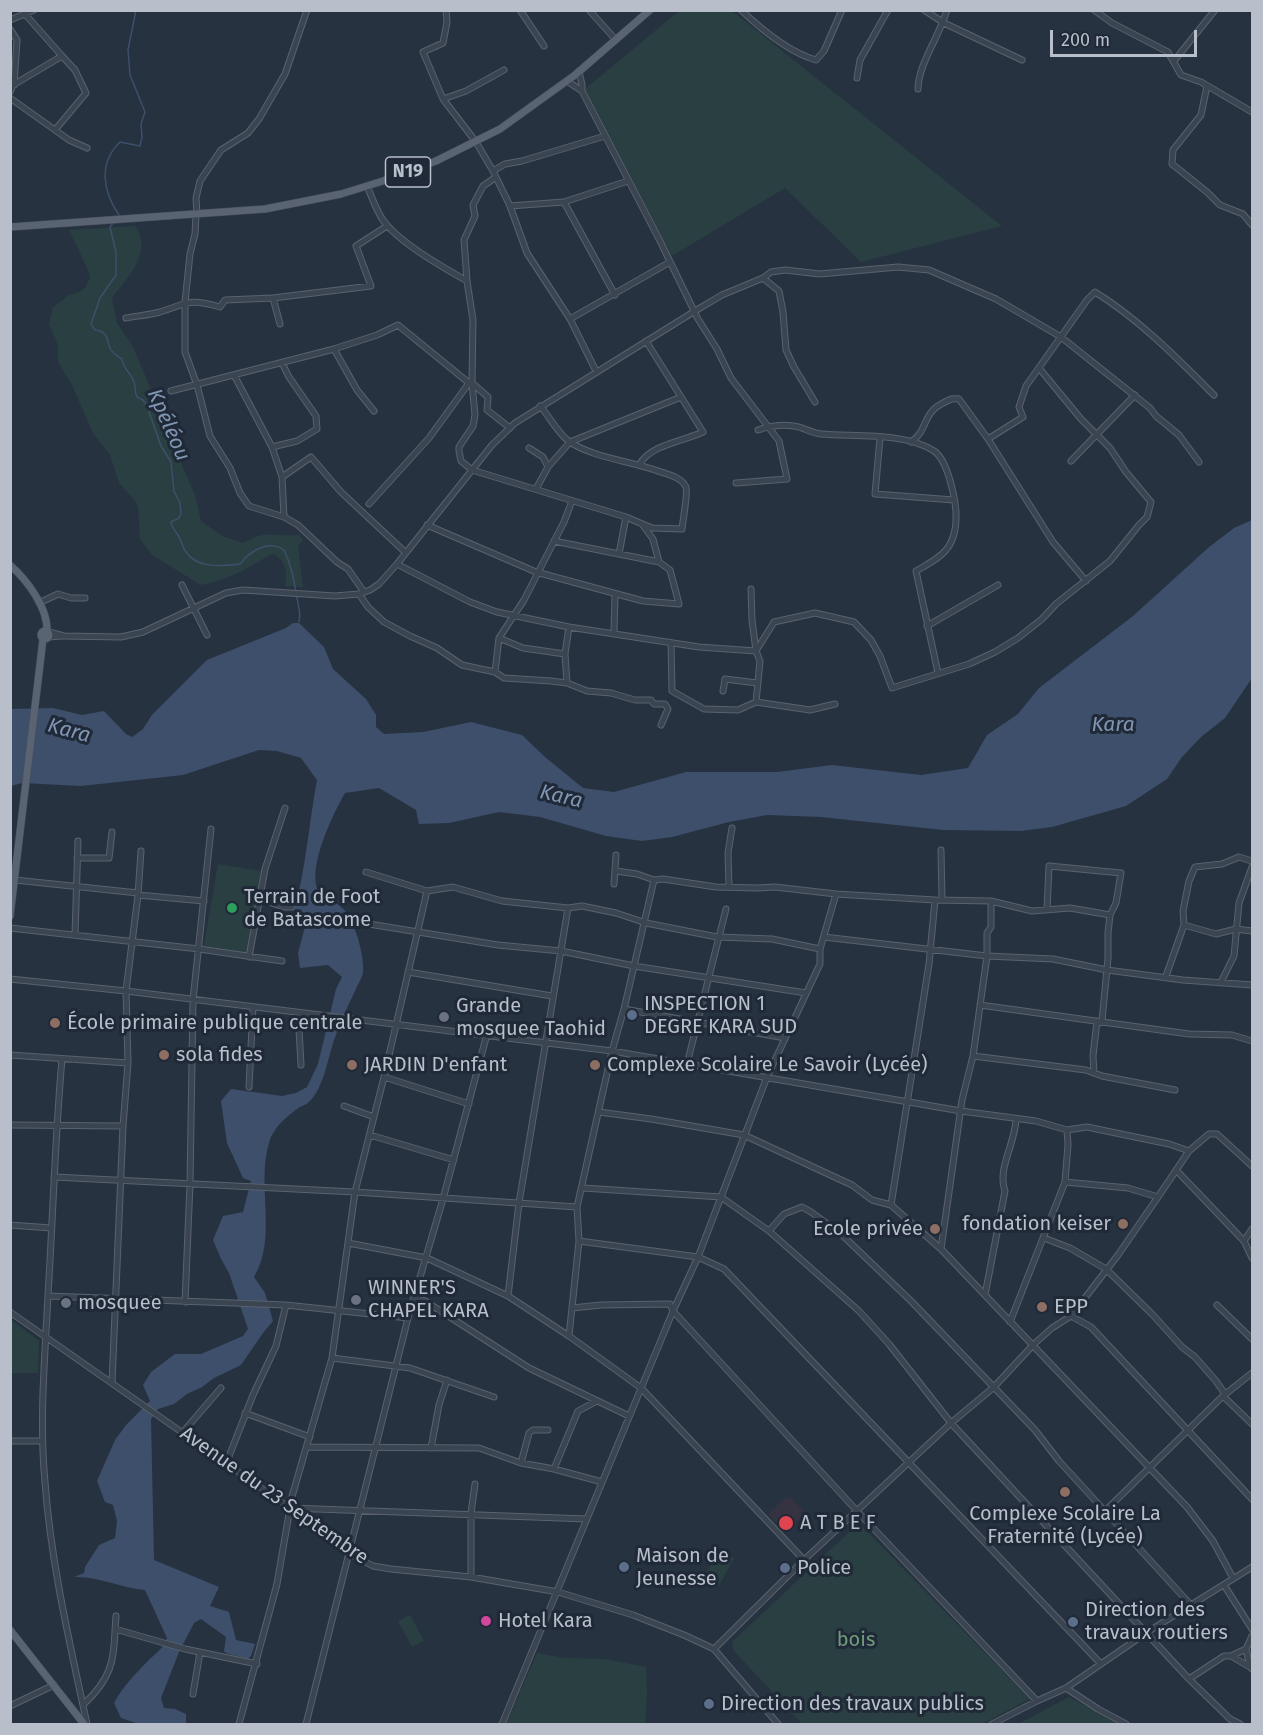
<!DOCTYPE html>
<html>
<head>
<meta charset="utf-8">
<style>
	body { margin:0 }
	#map { position:relative; width:1263px; height:1735px; overflow:hidden; background:#273241; font-family:"Fira Sans",sans-serif }
	canvas { display:block }
	.frame { position:absolute; inset:0; border:12px solid #b8bfcb; pointer-events:none }
	.scale { position:absolute; left:1050px; top:30px; width:147px; height:27px; box-sizing:border-box; border:3px solid #b8bfcb; border-top:0; padding-left:8px; font-size:18px; line-height:21px; white-space:nowrap; color:#b8bfcb; -webkit-text-stroke:4px #202937; paint-order:stroke }
</style>
</head>
<body>
<div id="map">
<canvas width="1263" height="1735"></canvas>
<div class="frame"></div>
<div class="scale">200 m</div>
</div>
<script>
const ctx = document.querySelector('canvas').getContext('2d');
ctx.lineJoin = 'round';
function fillPath(path, color) { ctx.fillStyle = color; ctx.fill(path, 'evenodd'); }
function strokePath(path, color, width, dash) { ctx.strokeStyle = color; ctx.lineWidth = width; ctx.lineCap = dash ? 'butt' : 'round'; ctx.setLineDash(dash || []); ctx.stroke(path); }
function write(font, color, halo, rows, align = 'center') {
  ctx.font = font + ' "Fira Sans",sans-serif'; ctx.lineWidth = 6; ctx.setLineDash([]); ctx.textBaseline = 'middle'; ctx.strokeStyle = halo; ctx.fillStyle = color; for (const [text, x, y, turn = 0] of rows) {
    ctx.save(); ctx.translate(x, y); ctx.rotate((+turn || 0) * Math.PI / 180); ctx.textAlign = isNaN(turn) ? turn : align; if (halo) ctx.strokeText(text, 0, 0); ctx.fillText(text, 0, 0); ctx.restore();
  }
}
fillPath(new Path2D(`
	M790 1497 806 1513 786 1532 768 1514 785 1498 787 1499Z`), '#353342');
fillPath(new Path2D(`
	M679 11H732L1002 226 861 262 785 188 672 256 585 89Z
	M135 226C154 252 127 278 112 298L117 323 132 345 148 382 157 408 195 495 201 521 222 536 243 543C266 529 275 537 299 535L303 539 298 547 303 587 285 586C287 572 287 563 274 554L270 555C245 570 230 579 201 585L152 555 140 539 138 507 135 501 119 483 110 455 93 433 72 385 58 362V345L49 324 53 307 69 295 79 292 85 288 90 278 88 270 69 230Z
	M218 864 261 871 247 953 204 946Z
	M10 1319 39 1341 38 1373H11Z
	M859 1523 1030 1699 982 1724H802L734 1651 732 1642Z
	M719 1550 734 1558 719 1586 704 1577Z
	M410 1615 424 1641 412 1647 398 1621Z
	M537 1653 565 1658 605 1659 646 1667 647 1694 645 1724H506Z
	M1069 1697 1120 1724H1018Z`), '#293f42');
fillPath(new Path2D(`
	M1252 520V678L1225 718 1201 737 1182 757 1167 779 1126 806 1052 827 1021 831 943 830 821 817 767 815 729 822 672 837 642 841 606 836 540 817 499 812 449 823 419 824 416 810 379 788 345 793C333 814 307 867 318 891 322 901 332 900 340 906 354 916 365 956 363 973 362 978 358 984 356 989 349 1004 341 1019 336 1035 328 1054 325 1087 309 1102 306 1105 301 1106 297 1109 286 1117 272 1129 269 1143 256 1186 278 1237 254 1277L265 1293 273 1321 263 1333 241 1365 214 1378 202 1387 187 1394 174 1404 158 1409 151 1419 154 1560 219 1587 210 1606 229 1612 236 1640 255 1644 251 1656 248 1659 226 1653 224 1651 226 1637 201 1619 194 1623 179 1652 161 1698 164 1708 175 1709 186 1714V1724H139L121 1718 114 1703C122 1688 134 1675 146 1663 154 1654 163 1650 167 1638L145 1590C121 1588 98 1576 74 1577L84 1573 85 1567 99 1545 115 1538 117 1521 113 1505 105 1502 97 1481 115 1440 126 1425 150 1401 143 1385 151 1372 175 1354H201L243 1336 248 1329 229 1273 221 1259 213 1240 223 1216 243 1212 251 1181 243 1178 227 1143 221 1101 231 1089 282 1096 296 1093 307 1087 318 1064 336 989 342 977 328 965 300 968 298 953 307 919 295 908C306 866 309 823 317 780L301 758 277 751 259 750 183 775 81 786 22 783 11 786V709L53 708 82 715 104 711 126 734 132 737 143 729 152 715 207 660 286 628 293 623H299L324 647 333 669 366 699 376 715V727L384 734 423 732 471 722 522 735 545 757 583 788 614 792 686 772H777L832 765 921 775 968 768 987 735 1018 714 1039 688 1133 616 1208 548 1234 528Z`), '#3d4f6a');
strokePath(new Path2D(`
	M118 217 119 215C103 192 98 163 120 142L140 146 142 137 141 124 145 112 130 75 128 50 136 10
	M113 223 110 227 116 252V275L100 298 91 324 95 330C108 332 106 337 110 348 112 353 117 356 122 359 123 369 131 373 134 382 136 387 134 391 137 397L143 400 147 406 161 446 171 462 174 491 180 503 181 513 179 518 171 522C172 529 178 533 180 539 182 544 183 548 186 552 197 569 223 566 240 564 250 551 269 539 284 550 293 569 294 583 298 603 299 610 301 614 299 622`), '#3d4f6a', 1.5);
const minor = new Path2D(`
	M446 10 447 22 443 43 423 52 443 99 476 142 493 171 510 206 527 253 570 319 596 371
	M520 10 544 46
	M589 10 616 40
	M741 10C762 30 788 52 816 60L824 51 842 10
	M924 10 944 23 1022 60
	M1094 10 1112 23 1168 52 1181 75 1201 82 1252 112
	M10 20 34 10
	M10 29 17 40 14 85
	M1174 61 1215 10
	M579 71 582 85V91L659 239 698 319 717 349 731 378 779 441 787 479 736 483
	M857 78 860 60 888 10
	M567 81 582 91
	M1207 86 1201 115 1173 150 1172 164 1207 192 1220 205 1243 214 1252 225
	M918 89C918 65 940 35 947 10
	M10 92 13 85 62 56 25 14
	M10 98 55 130 86 93 75 70 62 56
	M443 99 466 91 504 70
	M55 130 69 140 87 148
	M493 171 505 164 522 161 605 136
	M496 177 483 186 473 205 475 216 464 240 467 281 473 320 472 383 475 415 473 426 459 447V451L461 461 472 470 626 517 619 554
	M367 186C372 197 376 210 383 220 398 242 444 268 467 281
	M564 202 615 295
	M510 206 564 202 628 181
	M196 214 195 234 190 254 185 302V352L197 385 210 436 230 468 240 493 249 506 284 517 298 525 337 562 348 569 364 592
	M197 214 196 198 200 181 221 150 248 133 259 119 285 74 307 10
	M763 278 779 291 783 312 786 350 794 367 815 402
	M273 298 280 324
	M126 318C137 316 149 315 160 312 188 303 189 298 220 307L225 300 273 298 371 286 356 246 387 226
	M570 319 670 262
	M334 349 357 390 374 411
	M234 375 272 447 282 477 284 517
	M171 391 334 349 377 335 398 325 469 383H472L488 397 487 410 510 428
	M540 406C550 417 558 434 570 442 592 457 629 461 655 470 665 474 681 476 686 487 688 492 683 520 682 529L652 528 626 517
	M758 430C769 426 782 424 794 426 803 427 811 433 821 434 854 437 905 432 934 451 948 460 957 503 956 520 956 529 953 542 946 550 939 559 926 565 916 571L938 673
	M880 438 875 494 954 500
	M988 439 1023 417 1019 407 1026 386 1087 300 1095 292C1140 320 1177 358 1214 395
	M911 442C929 430 921 413 945 402 951 399 953 398 959 399L988 439 1053 542 1086 581
	M272 447 297 441 317 429 316 416 289 377 282 363
	M529 448 543 457 548 467
	M1071 461 1135 395
	M640 464C650 445 684 441 703 432L646 341
	M282 477 311 457 341 492 405 552
	M536 489 548 467 570 442 681 397
	M369 504 429 438 469 383
	M427 525 536 572 643 601 679 604 670 570 659 562 653 539 642 524
	M554 541 659 562
	M397 564 470 602 497 612 569 627 699 647 756 651 774 622 815 613 854 622 871 640 880 656 892 688 969 664 995 652 1018 638 1042 619 1056 604 1110 561 1139 525 1147 517 1151 502 1126 472 1110 448 1081 419 1039 368
	M182 585 207 635
	M751 589 752 620 756 651 760 661 756 702 810 710 835 704
	M359 594 368 607 384 622 410 636 437 648 462 665 495 672 504 678 551 681 567 683 587 691 611 693 635 700H651L654 704H665L668 709 661 725
	M39 603 58 594 71 598H85
	M927 626 998 585
	M49 632 64 636 121 637 143 632 226 593 243 590 335 596 359 594 370 590 379 584 397 564 492 445 515 423 695 311 722 295 763 278 771 272 785 270 820 274 898 267 929 270 996 299 1061 337 1150 408 1156 416 1179 435 1199 462
	M614 633 615 594
	M49 637 62 636
	M499 638 523 648 565 654 567 683
	M671 643 672 691 704 709 738 710 756 702
	M565 654 569 627
	M495 672 499 638 524 600 564 522 572 501
	M723 691 725 679 757 683
	M941 850 942 900
	M77 858H109L112 832
	M616 871 637 874 654 880 663 879 716 887 757 888 775 887 836 894 935 900
	M366 872 427 891 453 887 502 901 568 908 582 906 616 913 646 923 717 937 772 939 820 949
	M15 880 138 893
	M614 884 616 855
	M729 887 728 853 732 828
	M138 895 204 901
	M260 899 284 907H292
	M991 901V927L987 933V956L973 1056 962 1100 941 1249 1187 1507 1213 1541 1233 1578
	M1047 910 1049 866 1121 873 1116 903 1110 915 1108 933V958L1102 1021
	M369 924 498 945 561 951 634 966 806 993
	M1184 925 1216 934 1236 929 1252 931
	M10 928 199 949 282 961
	M75 935 78 841
	M824 937 987 956 1053 959 1107 970 1183 980 1252 985
	M249 957 265 869 285 808
	M408 972 552 996
	M1166 976 1184 925 1183 911 1189 881 1195 867 1222 864 1239 857 1252 861
	M10 979 126 991 612 1051 961 1111 1036 1121 1067 1130 1087 1127 1169 1144 1189 1151
	M1221 982 1234 956 1239 903 1252 867
	M980 1005 1189 1034 1232 1035 1252 1041
	M624 1009 785 1038
	M10 1055 128 1063
	M973 1056 1086 1070 1102 1076 1175 1090
	M62 1059C55 1137 53 1216 48 1295 45 1357 39 1420 45 1482 51 1564 70 1644 87 1724
	M687 1064 726 909
	M301 1065 299 1029 301 1013
	M1094 1073 1093 1056 1097 1021
	M384 1077 469 1104
	M249 1087 253 1007
	M344 1106 374 1117
	M599 1112 651 1119 744 1135 852 1185 872 1200 891 1205 941 1249
	M10 1125 123 1126
	M370 1135 454 1160
	M1177 1171 1244 1241 1252 1258
	M54 1177 355 1192 577 1207 612 1051 624 1009 654 880
	M1065 1182 1128 1188 1158 1197 1189 1151 1209 1134H1217L1252 1166
	M583 1188 721 1197 769 1231 859 1311 889 1344 951 1423 1189 1679 1224 1656H1231L1246 1649
	M891 1205 929 964 935 900 991 901 1032 911 1070 908 1110 915
	M10 1225 51 1228
	M769 1231 784 1214 802 1207 811 1212 840 1233 911 1301 1035 1430 1059 1461 1190 1604
	M1044 1238 1070 1248 1106 1269 1152 1314 1182 1347 1195 1357 1216 1381 1225 1394
	M579 1241 698 1257 724 1269 1101 1664
	M1244 1241 1252 1229
	M348 1243 427 1258 508 1296 569 1336 641 1388 804 1560
	M985 1295 1005 1191C997 1168 1015 1145 1016 1119
	M48 1296 286 1305 408 1318
	M508 1296 519 1203 568 908
	M414 1298 425 1301 529 1368 629 1416
	M185 1302 190 1184 193 1000 211 829
	M1217 1305 1252 1339
	M572 1308 601 1305 670 1304 673 1311 857 1511 1037 1701
	M10 1312 290 1508 348 1553 373 1566 391 1569 471 1577 558 1592 633 1615 684 1635 714 1649 778 1724
	M1071 1316 1091 1327 1252 1499
	M1010 1322 1065 1182 1068 1145 1067 1130
	M569 1336 579 1241 577 1207
	M332 1358 410 1368 494 1397
	M112 1383 123 1126 128 1063 126 991 138 895 141 851
	M1223 1396 1252 1424
	M245 1413 310 1437
	M183 1432 221 1388
	M10 1441H42
	M307 1447 479 1448 521 1463 554 1469 602 1482
	M431 1448 439 1405 447 1380
	M521 1463 529 1433 533 1430H548
	M226 1464 253 1395 276 1346 286 1305
	M554 1469 578 1411 597 1401
	M289 1507 332 1358 355 1192 384 1077 427 891
	M1106 1510 1223 1396 1252 1373
	M471 1577V1513L475 1484
	M1224 1585 1252 1629
	M115 1629 185 1649 257 1664
	M1252 1636 1246 1649 1250 1667 1252 1669
	M714 1649 804 1560 951 1423 994 1387 1033 1345 1052 1328 1071 1316 1118 1255 1158 1197
	M1231 1656 1250 1667
	M1189 1679 1230 1719 1240 1724
	M1066 1688 1098 1709 1126 1724
	M193 1694 200 1652
	M83 1705C116 1674 113 1658 116 1616
	M10 1706 54 1685
	M239 1724 277 1584 290 1508 587 1519
	M306 1724 408 1318 443 1199 487 1034
	M502 1724 673 1311 698 1257 767 1077 820 964V949L836 894
	M992 1724 1037 1701 1066 1688 1146 1633 1252 1567`);
const major = new Path2D(`
	M10 227 265 209 341 194 383 181 436 161 500 129 575 75 650 10
	M10 565C27 580 48 608 47 631
	M41 635a4 4 0 1 1 8 0a4 4 0 1 1-8 0Z
	M10 916 43 639
	M10 1630 84 1724`);
strokePath(minor, '#59626e', 7);
strokePath(major, '#454d5a', 8);
strokePath(minor, '#3b4451', 5);
strokePath(major, '#596371', 7);
for (const [x, y, r, color] of [
	[232,908,6,"#2e9e5b"],
	[632,1015,6,"#5c6f8a"],
	[444,1017,6,"#6b7280"],
	[55,1023,6,"#8d6e63"],
	[164,1055,6,"#8d6e63"],
	[352,1065,6,"#8d6e63"],
	[595,1065,6,"#8d6e63"],
	[1123,1224,6,"#8d6e63"],
	[935,1229,6,"#8d6e63"],
	[356,1300,6,"#6b7280"],
	[66,1303,6,"#6b7280"],
	[1042,1307,6,"#8d6e63"],
	[1065,1492,6,"#8d6e63"],
	[786,1523,8,"#e0444e"],
	[624,1567,6,"#5c6f8a"],
	[785,1568,6,"#5c6f8a"],
	[486,1621,6,"#d1479c"],
	[1073,1622,6,"#5c6f8a"],
	[709,1704,6,"#5c6f8a"]
]) { const dot = new Path2D(); dot.arc(x, y, r, 0, 2 * Math.PI); ctx.fillStyle = color; ctx.fill(dot); strokePath(dot, '#202937', 2); }
for (const [x, y, w] of [
	[408,172,45]
]) { const box = new Path2D(); box.roundRect(x - w / 2, y - 15, w, 30, 4.5); ctx.fillStyle = '#202937'; ctx.fill(box); strokePath(box, '#b8bfcb', 1.5); }
write('bold 18px', '#b8bfcb', null, [
	["N19",408,172]
]);
write('20px', '#b8bfcb', '#202937', [
	["Terrain de Foot",244,897],
	["de Batascome",244,920],
	["INSPECTION 1",644,1004],
	["DEGRE KARA SUD",644,1027],
	["Grande",456,1006],
	["mosquee Taohid",456,1029],
	["École primaire publique centrale",67,1023],
	["sola fides",176,1055],
	["JARDIN D'enfant",364,1065],
	["Complexe Scolaire Le Savoir (Lycée)",607,1065],
	["fondation keiser",1111,1224,"right"],
	["Ecole privée",923,1229,"right"],
	["WINNER'S",368,1288],
	["CHAPEL KARA",368,1311],
	["mosquee",78,1303],
	["EPP",1054,1307],
	["Complexe Scolaire La",1065,1514,"center"],
	["Fraternité (Lycée)",1065,1537,"center"],
	["A T B E F",800,1523],
	["Maison de",636,1556],
	["Jeunesse",636,1579],
	["Police",797,1568],
	["Direction des",1085,1610],
	["travaux routiers",1085,1633],
	["Hotel Kara",498,1621],
	["Direction des travaux publics",721,1704]
], 'left');
write('20px', '#b8bfcb', '#202937', [
	["Avenue du 23 Septembre",274,1496,35]
]);
write('20px', '#709c7a', '#202937', [
	["bois",856,1640]
]);
write('italic 21px', '#8095b2', '#202937', [
	["Kpéléou",168,425,66],
	["Kara",1113,725],
	["Kara",69,731,15],
	["Kara",561,797,13]
]);
</script>
</body>
</html>
